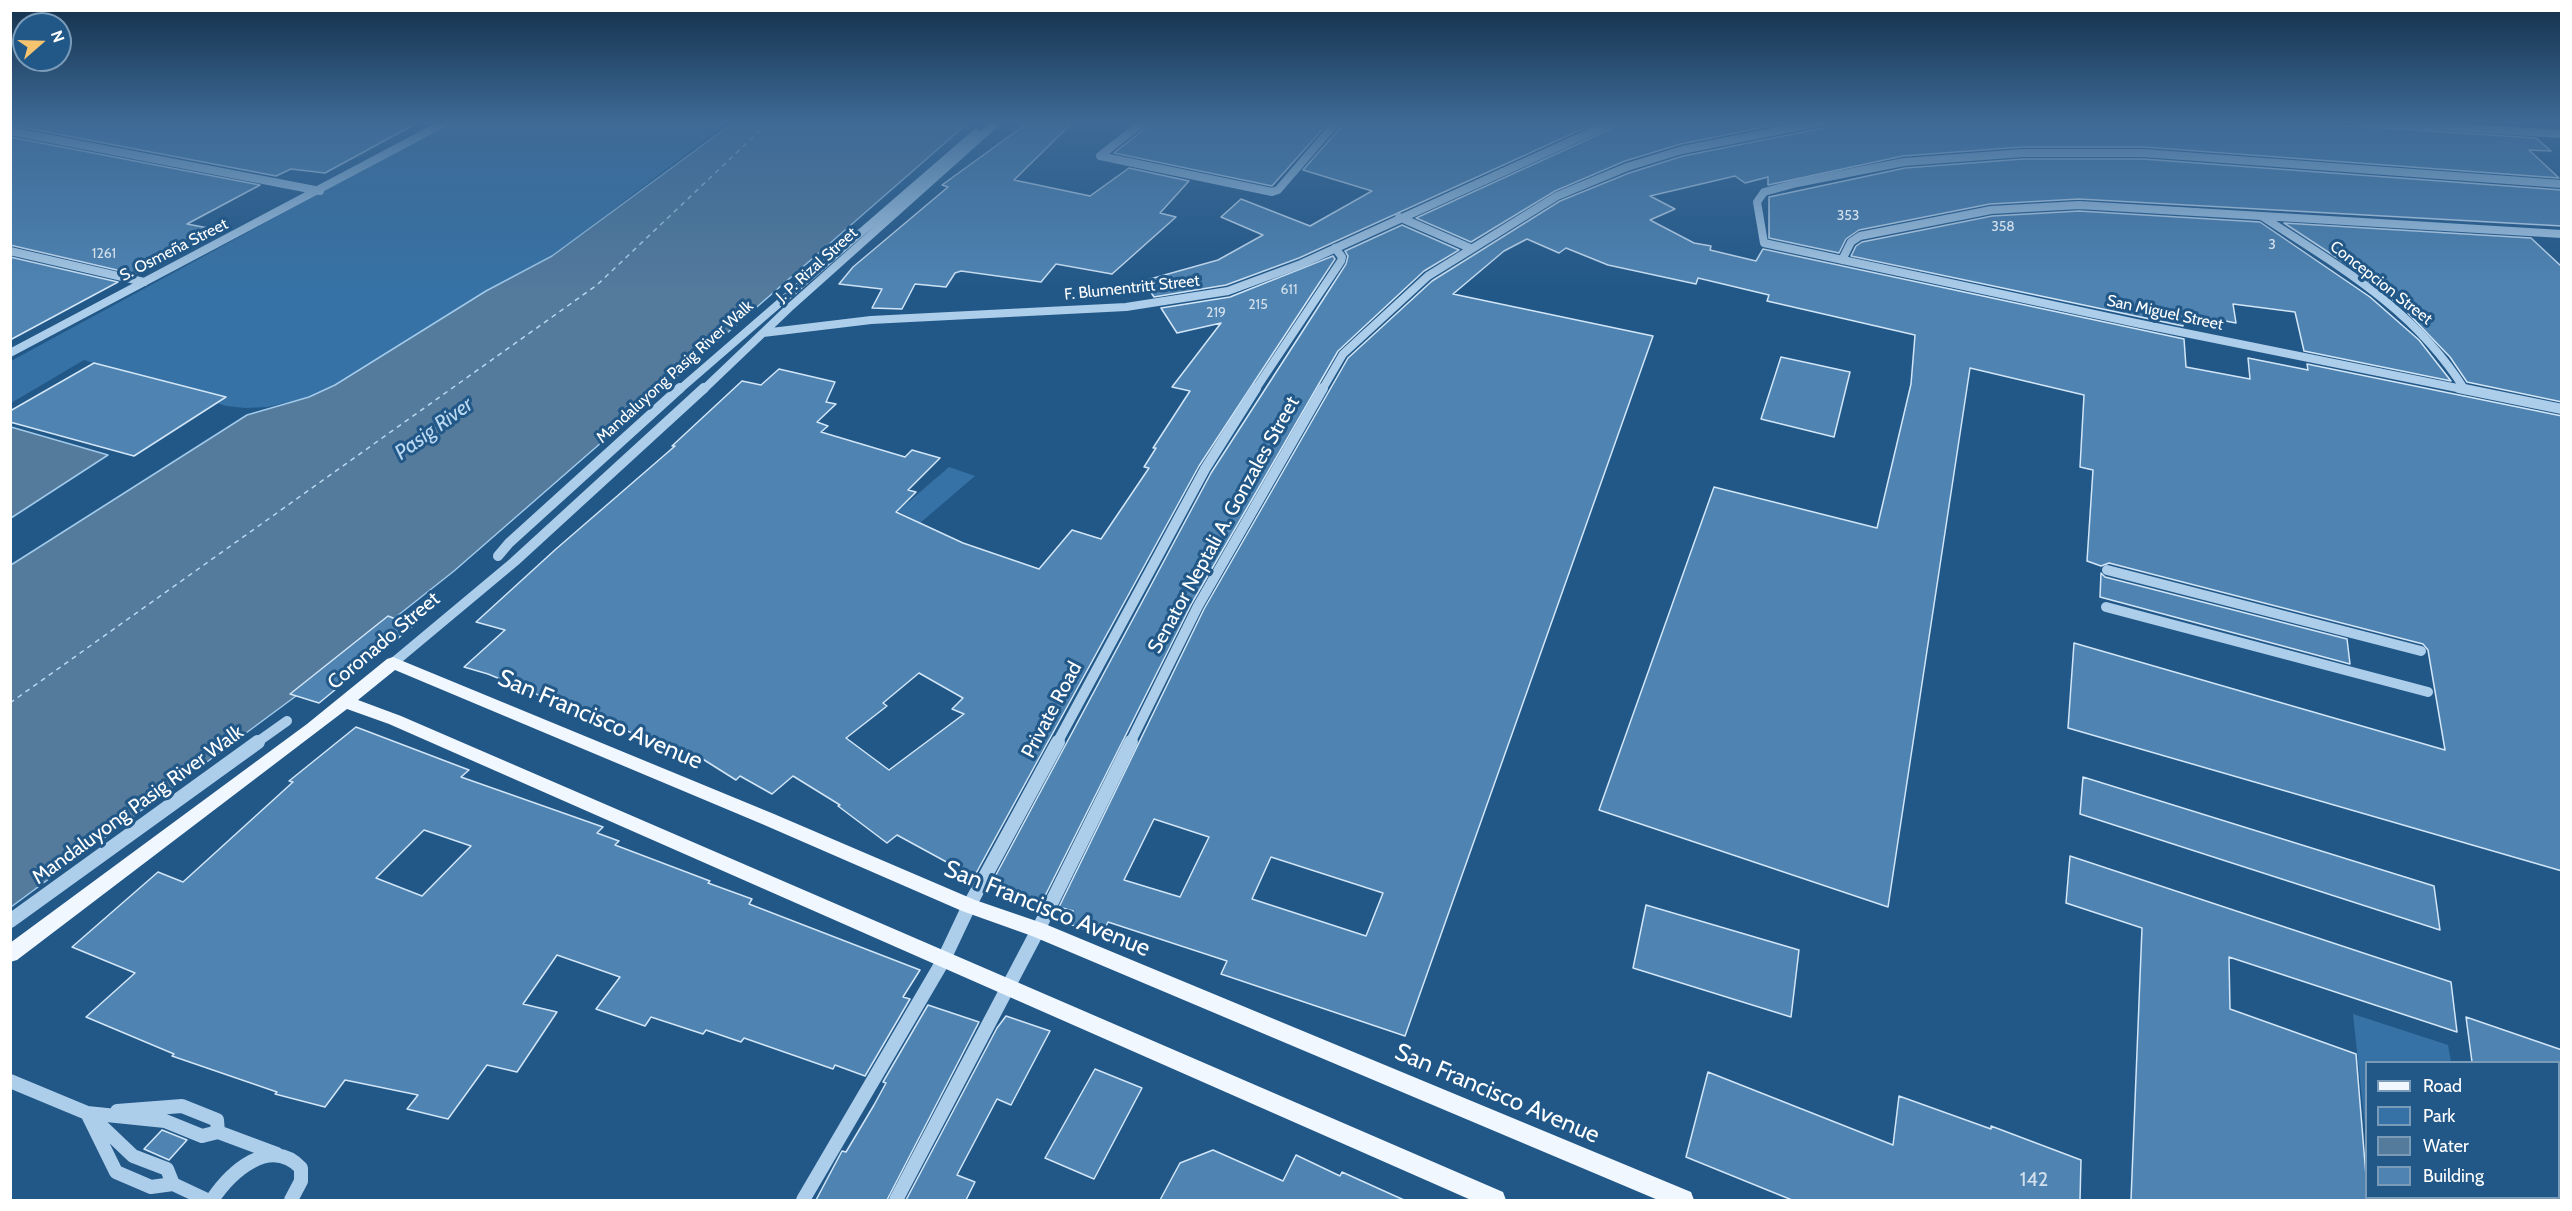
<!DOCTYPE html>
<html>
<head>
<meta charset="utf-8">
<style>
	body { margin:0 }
	#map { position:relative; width:2572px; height:1211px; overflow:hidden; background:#225888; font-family:Cabin,sans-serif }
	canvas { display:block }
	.frame { position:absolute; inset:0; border:12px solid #fff; pointer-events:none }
	.legend { position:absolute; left:2365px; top:1061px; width:195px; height:138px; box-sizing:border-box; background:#225888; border:2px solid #7a9bb8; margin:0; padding:8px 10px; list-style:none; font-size:18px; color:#fff }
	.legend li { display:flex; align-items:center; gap:12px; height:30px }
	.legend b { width:30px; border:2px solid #7a9bb8 }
	.north { position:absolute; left:12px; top:12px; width:60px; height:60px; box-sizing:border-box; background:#225888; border:2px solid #7a9bb8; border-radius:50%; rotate:70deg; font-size:16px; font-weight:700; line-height:24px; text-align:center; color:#fff }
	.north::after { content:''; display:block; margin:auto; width:21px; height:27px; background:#f6c36f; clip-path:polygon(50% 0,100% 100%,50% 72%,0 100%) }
</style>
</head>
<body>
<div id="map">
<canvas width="2572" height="1211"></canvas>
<div class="frame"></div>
<ul class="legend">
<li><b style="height:8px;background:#f1f7fe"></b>Road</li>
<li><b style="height:16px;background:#3672a5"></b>Park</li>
<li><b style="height:16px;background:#547a9c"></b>Water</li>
<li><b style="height:16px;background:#4f84b2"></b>Building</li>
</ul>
<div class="north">N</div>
</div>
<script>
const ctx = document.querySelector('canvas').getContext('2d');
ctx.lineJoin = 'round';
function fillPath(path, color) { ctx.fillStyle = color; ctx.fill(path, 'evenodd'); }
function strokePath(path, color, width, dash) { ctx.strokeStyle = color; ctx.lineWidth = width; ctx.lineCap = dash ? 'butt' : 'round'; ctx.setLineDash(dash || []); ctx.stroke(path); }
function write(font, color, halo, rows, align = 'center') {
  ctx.font = font + ' Cabin,sans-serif'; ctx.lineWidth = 6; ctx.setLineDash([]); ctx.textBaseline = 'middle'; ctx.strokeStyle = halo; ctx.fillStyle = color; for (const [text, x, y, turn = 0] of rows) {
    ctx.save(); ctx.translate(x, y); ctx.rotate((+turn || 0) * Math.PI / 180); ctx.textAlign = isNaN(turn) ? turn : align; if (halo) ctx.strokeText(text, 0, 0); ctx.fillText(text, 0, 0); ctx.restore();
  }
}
fillPath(new Path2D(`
	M451 122H728L552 256 486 291 335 385 309 397 268 407 245 408 226 406 84 360 11 403V361Z
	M949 467 975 476 920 523 898 511Z
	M2353 1014 2448 1045 2451 1062H2366V1136Z`), '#3672a5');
const water = new Path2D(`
	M734 122H969L454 571 296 696 11 907V565L247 415 309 397 335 385 486 291 552 256Z
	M11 427 108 455 11 518Z`);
fillPath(water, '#547a9c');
strokePath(water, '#a1caeb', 1.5);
strokePath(new Path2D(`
	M10 703 597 285 769 122`), '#b9d8f1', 1.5, [5, 4.5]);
const building = new Path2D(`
	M10 122H419L325 173 291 169 276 176 10 125Z
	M1029 122H1073L1014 180 1090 196 1129 168 1189 181 1160 213 1176 217 1112 274 1056 264 1041 282 961 271 955 273 946 287 915 284 902 309 872 308 882 289 839 284 853 267 948 187 942 185Z
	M1157 122H1329L1272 186 1114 153 1148 126 1152 127Z
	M1341 122H1598L1299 258 1226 285 1154 297 1143 281 1218 260 1263 235 1221 217 1241 199 1310 226 1372 191 1303 170 1340 128Z
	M1619 122H1790L1681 144 1625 161 1555 191 1471 242 1416 218 1615 127Z
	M1828 122H2291L2536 138 2551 151 2529 150 2559 178 2143 147H2023L1903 156 1768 185V177L1745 183 1735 176 1650 196 1675 209 1650 220 1694 243 1711 246 1710 250 1756 261 1763 249 2184 339 2186 367 2250 379 2248 358 2308 370 2307 364 2562 416V871L2068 728 2074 643 2445 750 2428 650 2423 644 2109 563 2101 566 2087 561 2093 470 2080 467 2084 395 1970 368 1888 907 1599 810 1714 487 1877 528 1911 384 1915 335 1767 301 1769 295 1698 278 1696 284 1608 265 1566 248 1559 253 1527 239 1504 251 1453 294 1653 336 1405 1036 1221 974 1227 961 1108 922 1102 935 1066 923 1073 911 1059 907 1204 609 1348 358 1432 281 1560 201 1629 173 1683 156 1823 128ZM1154 819 1209 837 1180 897 1124 880ZM1271 857 1383 893 1366 936 1252 899Z
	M10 137 260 185 187 224 219 230 154 266 149 265 134 274 10 245Z
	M2023 159H2143L2562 190V226L2079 199 1990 204 1859 230 1846 239 1839 253 1769 238V197L1905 168Z
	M2079 211 2260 222 2370 297 2419 340 2451 381 2304 351 2295 312 2233 304 2236 323 2183 313V326L1851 256 1856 246 1862 242 1992 216Z
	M2284 223 2531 238 2562 267V402L2467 382 2450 357 2403 308 2351 267Z
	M1402 225 1459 250 1424 271 1338 351 1192 603 1042 902 990 886 1211 473 1346 264 1348 256 1345 251Z
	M1333 256 1335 259 1199 466 974 877 897 835 887 843 838 806 840 805 793 776 772 794 740 776 736 780 701 758 697 763 582 710 579 712 488 674 464 667 505 630 476 622 556 549 675 446H672L742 381 761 385 779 369 835 382 826 402 836 404 817 422 828 426 821 432 905 457 912 450 940 458 908 490 916 492 896 512 963 543 1039 569 1072 530 1101 539 1149 468 1144 467 1156 448H1153L1190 391 1172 387 1221 323 1177 333 1161 308 1230 297ZM919 673 963 698 952 709 964 714 889 770 846 738 887 706 883 703Z
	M10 257 118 282 10 340Z
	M1781 357 1850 372 1834 437 1761 419Z
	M94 363 226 397 134 456 10 422V411Z
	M2101 573 2105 577 2347 639 2350 664 2100 597Z
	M388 616 413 626 319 703 290 694Z
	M356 727 469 770 461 777 603 827 597 833 619 841 615 845 710 881 708 883 752 899 749 904 920 970 903 997 910 999 865 1076 835 1065 833 1069 744 1038 741 1042 706 1030 703 1034 651 1017 645 1026 596 1009 620 977 557 955 523 1004 557 1012 517 1072 487 1065 448 1119 407 1109 418 1095 345 1080 325 1107 275 1094 277 1092 172 1056 174 1054 86 1017 135 973 72 947 158 872 183 882 293 782 289 781ZM424 830 471 846 422 896 376 878Z
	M2083 777 2434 886 2440 930 2080 814Z
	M2070 856 2451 982 2457 1032 2229 957 2230 1009 2356 1054 2368 1200H2131L2142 928 2066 903Z
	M1646 905 1799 950 1791 1017 1633 968Z
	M928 1005 979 1022 887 1200H816L842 1151 846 1152 874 1105 886 1083 883 1082Z
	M1006 1016 1050 1031 1011 1105 997 1099 957 1175 975 1182 966 1200H906L997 1028Z
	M2466 1017 2562 1050V1062H2472Z
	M1095 1069 1142 1088 1094 1179 1045 1158Z
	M1708 1072 1893 1145 1899 1096 1991 1129V1126L2081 1160 2080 1200H1792L1686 1157Z
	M162 1130 187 1140 169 1160 144 1149Z
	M1213 1150 1283 1181 1296 1155 1340 1176 1342 1172 1404 1200H1160L1180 1163Z`);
fillPath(building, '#4f84b2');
strokePath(building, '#d2e6f8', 1.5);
strokePath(new Path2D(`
	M1143 122 1100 156 1272 192 1278 190 1335 124
	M2363 122 2562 134
	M10 131 320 191
	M1399 217 1470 248
	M2263 217C2340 267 2415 309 2465 390
	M10 251 144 282
	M1842 260 1851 242 1860 236 1991 210 2079 205 2562 234
	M763 333 871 320 1126 307 1228 291 1301 264 1613 122
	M10 353 446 122
	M679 390 976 133
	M703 390 789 308 997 122
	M1255 390 1341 261 1342 257 1335 248
	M1322 390 1343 354 1428 276 1557 196 1627 167 1682 150 1822 122
	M2467 390 2136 323 1764 243 1757 202 1764 192 1797 183 1904 162 2023 153H2143L2562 184`), '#adceea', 8);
strokePath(new Path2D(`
	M2459 388 2562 409
	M498 556 509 543 680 388
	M2107 570 2421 651
	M2106 607 2428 692
	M393 663 514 562 704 388
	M256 743 287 721
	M1057 743 1205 469 1256 388
	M1130 743 1198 606 1323 388`), '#adceea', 10);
strokePath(new Path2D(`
	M10 921 258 742
	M10 1081 87 1113 165 1121 202 1136 218 1132 277 1154
	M117 1111 182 1106 217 1120 218 1132
	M87 1113 116 1172 151 1187 173 1184 207 1200
	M92 1117 133 1156 167 1169 173 1184
	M212 1200C230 1173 270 1135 301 1168V1181L291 1200
	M803 1200 943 961 969 906 1058 742
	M896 1200 1038 930 1131 742`), '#adceea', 14);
fillPath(new Path2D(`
	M393 657 774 814 975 900 1045 924 1691 1192 1694 1200H1658L1032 936 962 911 762 824 395 670 358 700 401 716 1503 1192 1506 1200H1471L389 724 347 709 17 960 10 962V943L307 724 387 659Z`), '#f1f7fe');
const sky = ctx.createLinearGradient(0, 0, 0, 292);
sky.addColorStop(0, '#13304b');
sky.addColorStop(0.42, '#3e6a96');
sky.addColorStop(1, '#3e6a9600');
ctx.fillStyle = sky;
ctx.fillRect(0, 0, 2572, 292);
write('14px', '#d3e0ec', null, [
	["353",1848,216],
	["358",2003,227],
	["3",2272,245],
	["1261",104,254],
	["611",1289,290],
	["215",1258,305],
	["219",1216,313]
]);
write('16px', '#fff', '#225888', [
	["S. Osmeña Street",174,250,-27],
	["J. P. Rizal Street",817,265,-42],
	["Concepcion Street",2381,283,38],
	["F. Blumentritt Street",1132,288,-6],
	["San Miguel Street",2165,313,12],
	["Mandaluyong Pasig River Walk",675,372,-42]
]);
write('20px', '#fff', '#225888', [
	["Senator Neptali A. Gonzales Street",1224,525,-61],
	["Coronado Street",384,641,-40],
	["Private Road",1052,710,-62],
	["Mandaluyong Pasig River Walk",138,805,-36]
]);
write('20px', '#d3e0ec', null, [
	["142",2034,1180]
]);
write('italic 21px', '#b9d8f1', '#225888', [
	["Pasig River",434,429,-36]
]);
write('24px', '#fff', '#225888', [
	["San Francisco Avenue",600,720,23],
	["San Francisco Avenue",1047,909,22],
	["San Francisco Avenue",1497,1094,23]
]);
</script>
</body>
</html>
